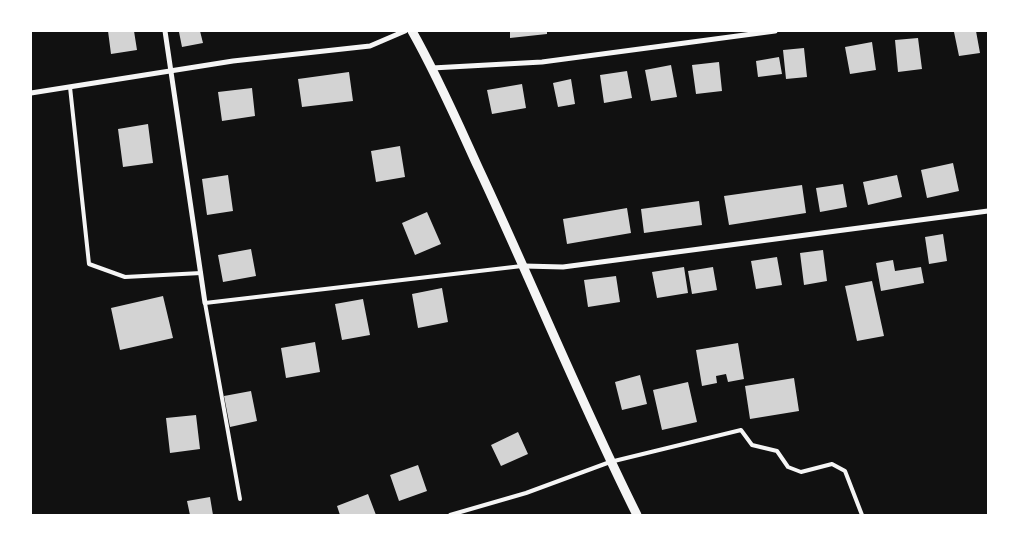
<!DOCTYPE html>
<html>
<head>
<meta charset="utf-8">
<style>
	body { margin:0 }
	#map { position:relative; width:1019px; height:546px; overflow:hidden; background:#111; font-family:"DejaVu Sans",sans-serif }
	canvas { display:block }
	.frame { position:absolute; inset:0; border:32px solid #fff; pointer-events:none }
</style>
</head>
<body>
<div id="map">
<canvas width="1019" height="546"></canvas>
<div class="frame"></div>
</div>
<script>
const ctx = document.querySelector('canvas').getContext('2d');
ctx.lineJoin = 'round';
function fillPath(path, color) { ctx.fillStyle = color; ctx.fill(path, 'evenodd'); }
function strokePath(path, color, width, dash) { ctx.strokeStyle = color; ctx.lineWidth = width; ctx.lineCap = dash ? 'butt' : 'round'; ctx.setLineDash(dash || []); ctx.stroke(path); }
fillPath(new Path2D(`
	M108 31H134L137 50 111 54Z
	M200 31 203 43 182 47 179 32Z
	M510 31H547V34L510 38Z
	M976 31 980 53 959 56 954 32Z
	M918 38 922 69 898 72 895 40Z
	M872 42 876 70 850 74 845 47Z
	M804 48 807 77 786 79 783 50Z
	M779 57 782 74 758 77 756 61Z
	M719 62 722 91 696 94 692 65Z
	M671 65 677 97 651 101 645 70Z
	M627 71 632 98 604 103 600 75Z
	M349 72 353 101 302 107 298 79Z
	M571 79 575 104 558 107 553 83Z
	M522 84 526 108 492 114 487 90Z
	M252 88 255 116 222 121 218 92Z
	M148 124 153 163 123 167 118 129Z
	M400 146 405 177 376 182 371 151Z
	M953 163 959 191 927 198 921 170Z
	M228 175 233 211 207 215 202 179Z
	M897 175 902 197 868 205 863 182Z
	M843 184 847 207 820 212 816 188Z
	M802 185 806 213 729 225 724 196Z
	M699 201 702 225 644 233 641 209Z
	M627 208 631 233 567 244 563 219Z
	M427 212 441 244 415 255 402 223Z
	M943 234 947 261 929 264 925 237Z
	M251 249 256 276 223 282 218 255Z
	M823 250 827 281 804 285 800 253Z
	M777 257 782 285 756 289 751 261Z
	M893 260 895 271 921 267 924 283 881 291 876 263Z
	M684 267 688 293 657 298 652 272Z
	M713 267 717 290 692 294 688 271Z
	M616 276 620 302 588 307 584 280Z
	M872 281 884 336 857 341 845 286Z
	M442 288 448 322 418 328 412 294Z
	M163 296 173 338 120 350 111 308Z
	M363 299 370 335 342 340 335 304Z
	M315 342 320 372 286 378 281 348Z
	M738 343 744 379 728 382 726 374 716 376 717 383 702 386 696 350Z
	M640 375 647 404 622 410 615 382Z
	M794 378 799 411 750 419 745 386Z
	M688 382 697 422 662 430 653 390Z
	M251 391 257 421 230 427 224 396Z
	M196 415 200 449 170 453 166 418Z
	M518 432 528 454 501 466 491 445Z
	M418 465 427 491 399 501 390 475Z
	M368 494 376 515H340L337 506Z
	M210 497 213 515H190L187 501Z`), '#d3d3d3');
strokePath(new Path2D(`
	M70 87 89 264 125 277 201 273
	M240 499 205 303 522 266
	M450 515 526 493 610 462 741 430 752 445 777 451 788 467 801 472 832 464 845 471 862 515`), '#f5f5f5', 4);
strokePath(new Path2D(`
	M165 31 205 303
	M432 68 542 62 775 31
	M31 93 233 61 370 46 405 31
	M524 266 563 267 988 211`), '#f5f5f5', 5);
strokePath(new Path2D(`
	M412 31C437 75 457 121 478 167 532 282 580 401 637 515`), '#f5f5f5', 9);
</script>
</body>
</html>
